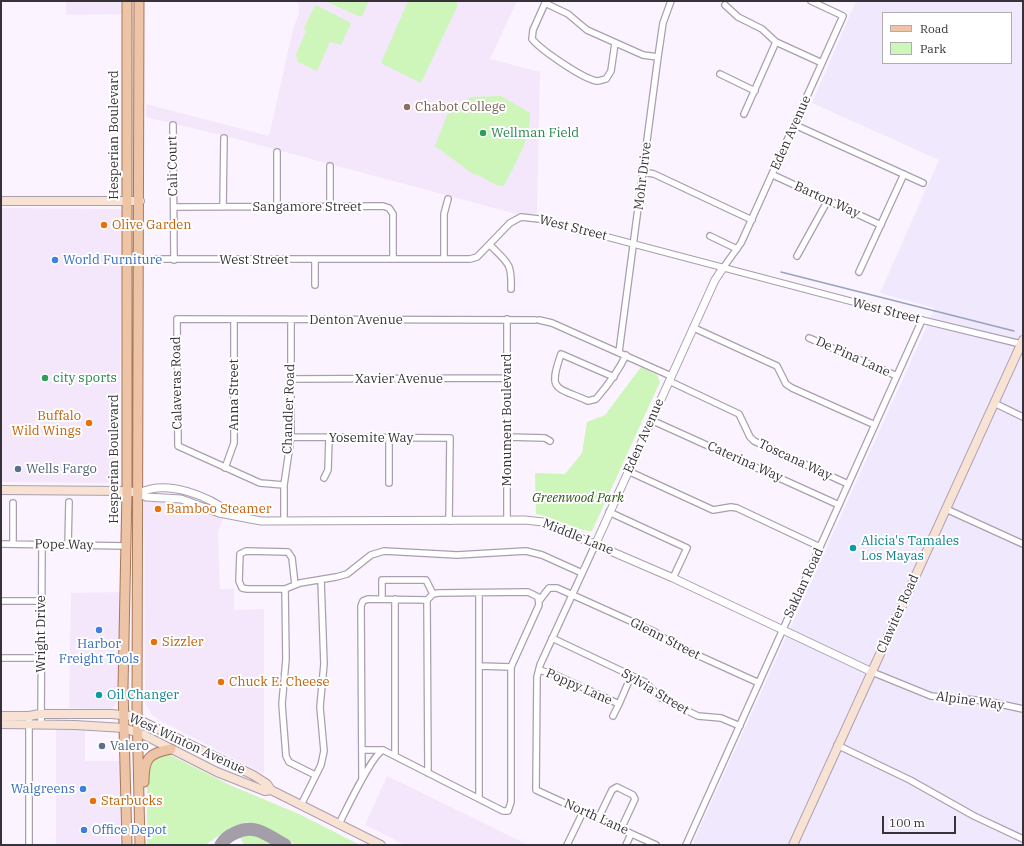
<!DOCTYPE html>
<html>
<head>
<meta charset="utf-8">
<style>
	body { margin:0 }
	#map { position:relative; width:1024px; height:846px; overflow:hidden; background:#fbf3ff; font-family:"IBM Plex Serif",serif }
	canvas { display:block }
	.frame { position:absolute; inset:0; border:2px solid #37323a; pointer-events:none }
	.legend { position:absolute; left:882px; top:12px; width:130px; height:52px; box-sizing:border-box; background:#fff; border:1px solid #afadb0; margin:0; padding:5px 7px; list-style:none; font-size:12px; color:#37323a }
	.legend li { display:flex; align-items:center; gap:8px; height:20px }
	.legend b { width:20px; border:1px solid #afadb0 }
	.scale { position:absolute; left:882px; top:816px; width:74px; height:18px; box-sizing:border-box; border:2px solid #37323a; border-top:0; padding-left:5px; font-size:12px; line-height:14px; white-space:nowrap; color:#37323a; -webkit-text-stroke:3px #fff; paint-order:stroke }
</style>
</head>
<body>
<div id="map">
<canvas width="1024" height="846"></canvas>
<div class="frame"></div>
<ul class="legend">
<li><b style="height:5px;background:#eec4a7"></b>Road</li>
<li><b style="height:11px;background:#cef6ba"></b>Park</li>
</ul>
<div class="scale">100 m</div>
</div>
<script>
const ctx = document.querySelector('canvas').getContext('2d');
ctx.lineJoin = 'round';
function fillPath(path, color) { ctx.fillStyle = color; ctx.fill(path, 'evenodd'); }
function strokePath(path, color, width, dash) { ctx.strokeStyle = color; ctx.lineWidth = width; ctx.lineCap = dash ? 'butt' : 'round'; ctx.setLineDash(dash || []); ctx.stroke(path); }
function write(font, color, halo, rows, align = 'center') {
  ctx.font = font + ' "IBM Plex Serif",serif'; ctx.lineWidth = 4; ctx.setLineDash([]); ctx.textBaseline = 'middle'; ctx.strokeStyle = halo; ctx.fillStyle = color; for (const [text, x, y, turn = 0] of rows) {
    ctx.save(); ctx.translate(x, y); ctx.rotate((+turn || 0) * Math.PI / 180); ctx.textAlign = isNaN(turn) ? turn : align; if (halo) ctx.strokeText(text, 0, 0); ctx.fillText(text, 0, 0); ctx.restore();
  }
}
fillPath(new Path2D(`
	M66 1H124V14L66 15Z
	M295 1H517L490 59 540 72 537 213 524 216 233 138 146 117V104L269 136 293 29 299 13 298 3Z
	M1 208 123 209 118 483 1 482Z
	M144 500 179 503 201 508 223 519 218 532 220 589H234V610L264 609V774L159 720 152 715 145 703Z
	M119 592V674L116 705 111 709 69 708 71 593Z
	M56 730H85V761H120V845H56Z
	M387 776 459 811 528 845H405L365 825Z`), '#f4e7fc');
fillPath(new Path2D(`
	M856 1H1023V845H692L935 308 880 293 939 160 812 103ZM883 13H1011V63H883Z`), '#f0e8fd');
fillPath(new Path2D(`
	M325 1H369L362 16 360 17Z
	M408 1H457V7L421 83 381 63Z
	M316 5 351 23 341 45 330 42 317 71 298 62 296 55 306 31 304 28 314 7Z
	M501 96 530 113C531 139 515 164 504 186 493 187 484 175 473 174L435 146 447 115 471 97Z
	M641 367 657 375 660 382 592 531C584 533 550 516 536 514L535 473 565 474 582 453 587 422 605 415Z
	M168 754 232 786 299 814 360 845H296L257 824 246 822 230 828 205 845H147V774L148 766 157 755Z
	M252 832 254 833 276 845H244L240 837 244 834Z`), '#cef6ba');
strokePath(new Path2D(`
	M781 272 1014 331`), '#95a3be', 1.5);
strokePath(new Path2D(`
	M221 845C224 839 228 836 235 833 255 823 267 835 285 845`), '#a49ea8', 13);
const minor = new Path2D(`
	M546 1 533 30 532 39C541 50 583 79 597 81 600 81 604 79 606 79L611 71 615 43
	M545 3 568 14 587 30 643 55 658 57
	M725 5 738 17 762 29 776 42 822 63
	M720 74 755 91
	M744 114 776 42
	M173 125 174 260
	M795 125 923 183
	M330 166V206
	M643 172 654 174 752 220
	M773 175 881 225
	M174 207 383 206 389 208 393 214V259
	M223 207 224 138
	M277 207V152
	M710 236 737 249
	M490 245C508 263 512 263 511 289
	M797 256 828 200
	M444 258V214L448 199
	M127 259H470L477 257 510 223 521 217 539 219 922 320 1021 344
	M315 259V285
	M723 268 741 243 843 16 811 1
	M859 272 904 174
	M539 320 552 323 671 376
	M694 328 777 366 786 384 792 388 875 425
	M809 338 897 376
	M619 352 658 57 663 23 671 1
	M614 377 561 354C548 392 555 386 588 401L596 399C608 385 618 372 626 355
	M291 379 507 378
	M669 381 739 414 750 437 754 441 848 484
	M994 403 1023 417
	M651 420 839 505
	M291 437 450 438 449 521
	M507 437 545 438 550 441
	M225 468 234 443V320
	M628 471 713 510 731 507 737 508 820 547
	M324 478 328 470 329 438
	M389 483V438
	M284 485 260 483 178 446 177 319 535 320
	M946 509 1023 544
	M609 512 687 548 673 578
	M507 520V319
	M284 521V485L291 437V320
	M596 543 540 665 537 677 536 790 656 845
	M1 544 127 546
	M13 544V503
	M68 545 69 502
	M295 585 292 558 288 552 246 551 240 554 239 581 242 588 247 589H285L300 583 336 577 347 574 371 555 384 551 457 555 526 551 542 555 582 573
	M285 589 286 659 282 704 286 756 289 762 315 775
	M479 593V798
	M382 599V580H426L433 594
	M427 600 428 773
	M1 601H42
	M539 601 549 588H557L655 632 673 644 759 683
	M552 638 645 682 661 698 698 716 721 718 740 726
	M1 658H41
	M479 666 511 667
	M539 670 553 674 619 704 629 681
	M872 672 931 696 986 701 1023 709
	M613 716 619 704
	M41 724 42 544
	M837 745 910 780 974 816 1023 839
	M395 756V599
	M362 778 361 606 363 601 368 599 427 600 433 594 438 593 528 592 538 597 539 605 511 667V802L508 811H503L383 750H362
	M301 805 321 765 324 751 320 707 324 664 321 580
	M598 819 612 790 617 787 633 795 635 799 621 829
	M339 824C346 810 372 755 383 750
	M29 845V721
	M567 845 583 812
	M626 845 631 834
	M686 845 922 320`);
const tertiary = new Path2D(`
	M139 493 146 497 181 499 219 513 261 521 525 520 543 522 673 578 872 672
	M139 493C168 479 208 496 232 514
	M596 543 715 280 723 268`);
const secondary = new Path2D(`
	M1 201H140
	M1 490 127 491 139 493
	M1 716H29L40 714H112L131 716 253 775 267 784 271 790 381 845
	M1 724 75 725 124 728 144 735 217 772 265 791 271 790
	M793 845 1023 340`);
const primary = new Path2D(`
	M127 1V491L123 688 127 845
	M139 1 137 708 140 845
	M144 782C144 759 148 753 171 749`);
strokePath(minor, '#aa9eb0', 8);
strokePath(tertiary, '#aa9eb0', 9);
strokePath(secondary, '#aa9eb0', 10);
strokePath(primary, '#a7785b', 11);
strokePath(minor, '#fff', 5.5);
strokePath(tertiary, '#fff', 7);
strokePath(secondary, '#f7e2d3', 8);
strokePath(primary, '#eec4a7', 9);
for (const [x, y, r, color] of [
	[407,107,4,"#8d6e63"],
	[483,133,4,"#2e9e5b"],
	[104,225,4,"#e8710a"],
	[55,260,4,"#3f7fe0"],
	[45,378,4,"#2e9e5b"],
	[89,423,4,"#e8710a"],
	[18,469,4,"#5c6f8a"],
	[158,509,4,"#e8710a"],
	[853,548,4,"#0f9aa8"],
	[99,630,4,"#3f7fe0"],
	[154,642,4,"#e8710a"],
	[221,682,4,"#e8710a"],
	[99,695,4,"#0f9aa8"],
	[102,746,4,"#5c6f8a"],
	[83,789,4,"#3f7fe0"],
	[93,801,4,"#e8710a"],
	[84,830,4,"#3f7fe0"]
]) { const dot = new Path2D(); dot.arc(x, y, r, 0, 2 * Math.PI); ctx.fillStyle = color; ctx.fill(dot); strokePath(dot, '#fff', 1.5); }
write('13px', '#785e54', '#fff', [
	["Chabot College",415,107]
], 'left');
write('13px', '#27864d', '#fff', [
	["Wellman Field",491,133],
	["city sports",53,378]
], 'left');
write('13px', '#37323a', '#fff', [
	["Eden Avenue",791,133,-66],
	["Hesperian Boulevard",114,135,-90],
	["Cali Court",173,166,-91],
	["Mohr Drive",643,176,-83],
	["Barton Way",827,200,24],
	["Sangamore Street",307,207],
	["West Street",573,228,14],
	["West Street",254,260],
	["West Street",886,311,14],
	["Denton Avenue",356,320],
	["De Pina Lane",853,357,24],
	["Xavier Avenue",399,379],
	["Calaveras Road",177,383,-91],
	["Anna Street",234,395,-90],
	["Chandler Road",289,409,-88],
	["Monument Boulevard",507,420,-90],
	["Eden Avenue",644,436,-66],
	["Yosemite Way",371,438],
	["Hesperian Boulevard",114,459,-90],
	["Toscana Way",795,460,25],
	["Caterina Way",745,462,24],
	["Middle Lane",578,537,22],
	["Pope Way",64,545,1],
	["Saklan Road",804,583,-65],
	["Clawiter Road",898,614,-66],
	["Wright Drive",41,634,-90],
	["Glenn Street",665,639,27],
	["Poppy Lane",579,687,24],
	["Sylvia Street",655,692,31],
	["Alpine Way",970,701,8],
	["West Winton Avenue",187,744,25],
	["North Lane",596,817,24]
]);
write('13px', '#c56008', '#fff', [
	["Olive Garden",112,225],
	["Buffalo",81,416,"right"],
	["Wild Wings",81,431,"right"],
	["Bamboo Steamer",166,509],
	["Sizzler",162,642],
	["Chuck E. Cheese",229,682],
	["Starbucks",101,801]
], 'left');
write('13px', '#366cbe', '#fff', [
	["World Furniture",63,260],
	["Harbor",99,644,"center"],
	["Freight Tools",99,659,"center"],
	["Walgreens",75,789,"right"],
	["Office Depot",92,830]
], 'left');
write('13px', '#4e5e75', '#fff', [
	["Wells Fargo",26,469],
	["Valero",110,746]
], 'left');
write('italic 13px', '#2b5015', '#fff', [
	["Greenwood Park",578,498]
]);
write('13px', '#0d838f', '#fff', [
	["Alicia's Tamales",861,541],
	["Los Mayas",861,556],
	["Oil Changer",107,695]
], 'left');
</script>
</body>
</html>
